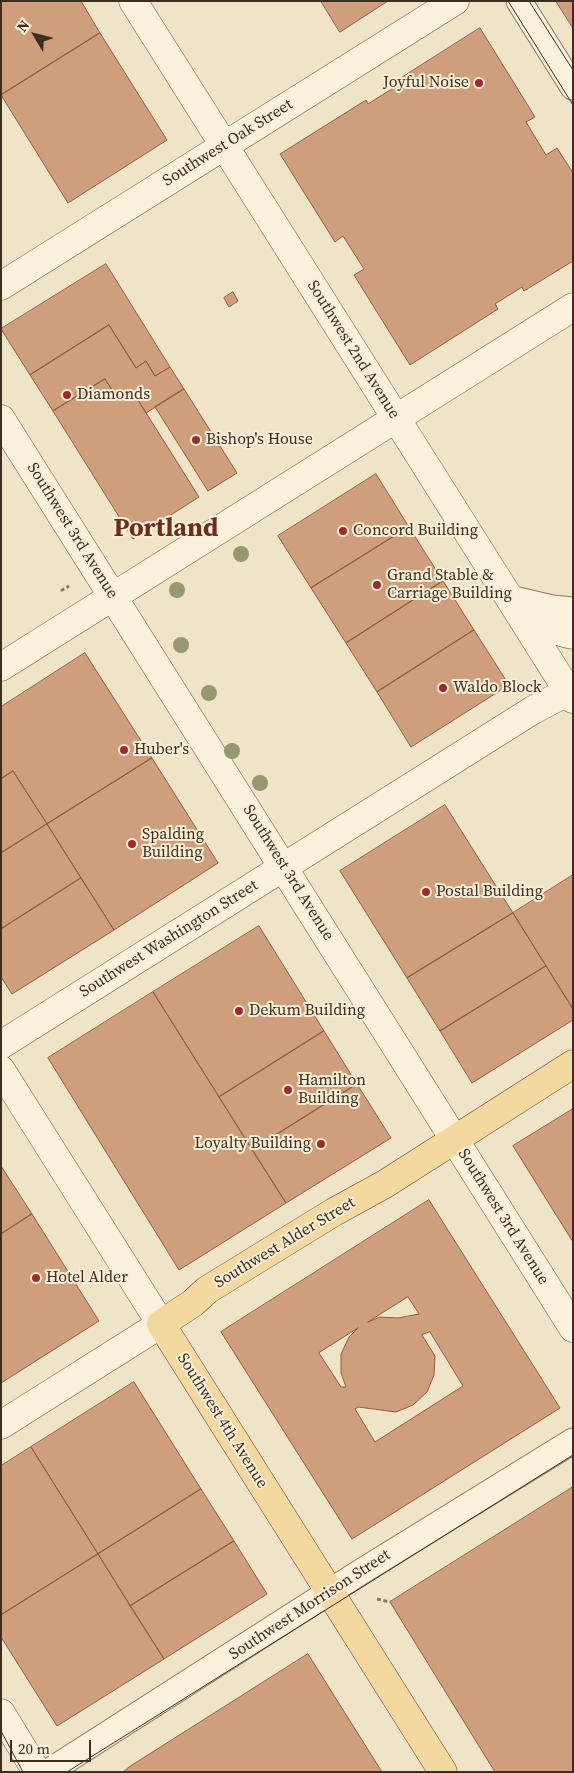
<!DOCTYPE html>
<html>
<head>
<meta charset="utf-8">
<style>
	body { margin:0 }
	#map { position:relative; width:574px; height:1773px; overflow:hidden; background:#f0e4c8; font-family:"Source Serif 4",serif }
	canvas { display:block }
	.frame { position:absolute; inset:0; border:2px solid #3d2e20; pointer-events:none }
	.north { position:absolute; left:10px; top:10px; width:50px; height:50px; -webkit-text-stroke:4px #f7eed8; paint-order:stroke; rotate:307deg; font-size:14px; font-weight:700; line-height:20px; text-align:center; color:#3d2e20 }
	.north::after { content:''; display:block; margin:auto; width:18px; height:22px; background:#3d2e20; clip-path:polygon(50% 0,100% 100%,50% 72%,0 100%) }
	.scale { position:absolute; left:10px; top:1740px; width:81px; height:22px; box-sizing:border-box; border:2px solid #3d2e20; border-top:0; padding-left:6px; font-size:15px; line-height:18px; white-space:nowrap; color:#3d2e20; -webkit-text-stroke:4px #f7eed8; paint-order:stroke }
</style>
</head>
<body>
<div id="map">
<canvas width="574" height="1773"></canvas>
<div class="frame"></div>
<div class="north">N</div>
<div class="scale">20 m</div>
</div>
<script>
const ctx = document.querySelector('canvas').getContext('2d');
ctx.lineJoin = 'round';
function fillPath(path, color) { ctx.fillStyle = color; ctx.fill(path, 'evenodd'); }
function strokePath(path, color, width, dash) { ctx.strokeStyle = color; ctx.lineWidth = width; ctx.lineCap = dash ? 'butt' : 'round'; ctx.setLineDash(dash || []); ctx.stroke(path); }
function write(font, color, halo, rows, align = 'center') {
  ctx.font = font + ' "Source Serif 4",serif'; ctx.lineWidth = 4; ctx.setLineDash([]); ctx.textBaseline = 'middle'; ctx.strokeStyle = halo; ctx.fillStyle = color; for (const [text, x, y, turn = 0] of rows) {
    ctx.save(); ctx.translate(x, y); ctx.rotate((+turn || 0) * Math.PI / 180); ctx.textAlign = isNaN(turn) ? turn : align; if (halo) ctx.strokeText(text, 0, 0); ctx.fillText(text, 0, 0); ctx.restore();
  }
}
const building = new Path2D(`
	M1 1H81L100 33 1 95Z
	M321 1H388L340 32Z
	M556 1H573V28Z
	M480 28 535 117 526 122 546 155 557 148 573 173V261L524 291 522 287 495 304 498 309 410 365 354 275 364 269 343 236 335 242 280 154 366 100 368 104 398 85 395 82Z
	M100 33 167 140 68 203 1 95Z
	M106 264 170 367 155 376 146 361 136 368 109 325 30 375 1 329Z
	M233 292 238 301 229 307 224 298Z
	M109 325 136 368 146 361 155 376 170 367 184 389 146 413 133 392 119 401 105 379 53 411 30 375Z
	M105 379 119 401 133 392 199 497 133 539 53 411Z
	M184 389 237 473 208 491 155 407Z
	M376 474 409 527 311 588 278 536Z
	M409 527 443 581 346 643 311 588Z
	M443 581 474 630 377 692 346 643Z
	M474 630 509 685 411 747 377 692Z
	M85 653 152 758 47 824 13 771 1 779V707Z
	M152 758 218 863 114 930 47 824Z
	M13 771 47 824 1 853V779Z
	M445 805 513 913 407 978 340 871Z
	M47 824 81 878 1 929V853Z
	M573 875V1009L513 913Z
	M81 878 114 930 12 994 1 977V929Z
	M513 913 546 966 440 1031 407 978Z
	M259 926 324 1031 219 1097 153 992Z
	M546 966 573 1009V1020L472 1083 440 1031Z
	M153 992 286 1203 179 1270 48 1058Z
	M324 1031 357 1084 252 1150 219 1097Z
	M357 1084 391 1138 286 1203 252 1150Z
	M573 1109V1242L513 1146Z
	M1 1166 32 1214 1 1234Z
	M429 1200 560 1408 352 1539 221 1332ZM408 1297 419 1314 398 1318 380 1317 368 1322ZM358 1328 349 1337 341 1354V1373L346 1387H341L319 1353ZM430 1332 463 1386 375 1442 355 1409 358 1407 396 1412 413 1405 427 1392 434 1375 435 1356 422 1335Z
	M32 1214 99 1321 1 1383V1234Z
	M134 1382 201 1489 98 1554 31 1447Z
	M31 1447 98 1554 1 1615V1466Z
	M573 1487V1772H495L390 1602Z
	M201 1489 234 1541 130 1606 98 1554Z
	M234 1541 267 1594 164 1659 130 1606Z
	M98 1554 164 1659 57 1726 1 1637V1615Z
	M308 1654 382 1772H123L129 1767Z`);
fillPath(building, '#cf9f7d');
strokePath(building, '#8d5f41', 1);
const street = new Path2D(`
	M519 1 573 87
	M509 598 552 608 573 610
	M48 1772 359 1573 573 1441`);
const secondary = new Path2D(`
	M133 1 573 699
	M1 286 455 1
	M1 419 573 1328
	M518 605C535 617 551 632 573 635
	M1 667 573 307
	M1 1045 533 710 573 689
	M1 1070 161 1324 1 1425
	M1 1713 37 1772`);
const primary = new Path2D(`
	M443 1772 161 1324 193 1303 207 1290 334 1212 385 1184 573 1064`);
strokePath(street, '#8d765c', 27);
strokePath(secondary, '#6f573f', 29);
strokePath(primary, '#5b4430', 29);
strokePath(new Path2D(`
	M63 591 62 590 69 586
	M377 1599 390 1602`), '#8d765c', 3, [4, 2.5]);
strokePath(street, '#faf1dc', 25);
strokePath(secondary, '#faf1dc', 28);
strokePath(primary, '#f3d9a0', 28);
strokePath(new Path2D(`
	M508 1 573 105
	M529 1 573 70
	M1 1731 23 1772
	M67 1772 573 1455`), '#3d2e20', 1);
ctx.fillStyle = '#96986f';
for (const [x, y] of [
	[241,554],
	[177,590],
	[181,645],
	[209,693],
	[232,751],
	[260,783]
]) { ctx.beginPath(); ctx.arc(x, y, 8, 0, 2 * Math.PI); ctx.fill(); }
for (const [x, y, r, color] of [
	[479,83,5,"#9e2a2b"],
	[67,395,5,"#9e2a2b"],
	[196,440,5,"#9e2a2b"],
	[343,531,5,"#9e2a2b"],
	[377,585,5,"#9e2a2b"],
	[443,688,5,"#9e2a2b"],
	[124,750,5,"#9e2a2b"],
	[132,844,5,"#9e2a2b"],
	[426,892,5,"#9e2a2b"],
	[239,1011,5,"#9e2a2b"],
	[288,1090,5,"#9e2a2b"],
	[321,1144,5,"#9e2a2b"],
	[36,1278,5,"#9e2a2b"]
]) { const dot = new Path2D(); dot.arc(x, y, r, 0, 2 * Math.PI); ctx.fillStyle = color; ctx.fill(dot); strokePath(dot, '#f7eed8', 2); }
write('16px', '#3d2e20', '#f7eed8', [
	["Joyful Noise",469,83,"right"],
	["Diamonds",77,395],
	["Bishop's House",206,440],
	["Concord Building",353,531],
	["Grand Stable &",387,576],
	["Carriage Building",387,594],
	["Waldo Block",453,688],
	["Huber's",134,750],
	["Spalding",142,835],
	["Building",142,853],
	["Postal Building",436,892],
	["Dekum Building",249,1011],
	["Hamilton",298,1081],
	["Building",298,1099],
	["Loyalty Building",311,1144,"right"],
	["Hotel Alder",46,1278]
], 'left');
write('16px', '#3d2e20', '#f7eed8', [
	["Southwest Oak Street",228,143,-32],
	["Southwest 2nd Avenue",353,350,58],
	["Southwest 3rd Avenue",72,531,58],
	["Southwest 3rd Avenue",288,873,58],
	["Southwest Washington Street",169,939,-32],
	["Southwest 3rd Avenue",503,1217,58],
	["Southwest Alder Street",285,1243,-31],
	["Southwest 4th Avenue",222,1421,58],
	["Southwest Morrison Street",310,1605,-33]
]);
write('bold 26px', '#6b2e1e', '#f7eed8', [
	["Portland",166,529]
]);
</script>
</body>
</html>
